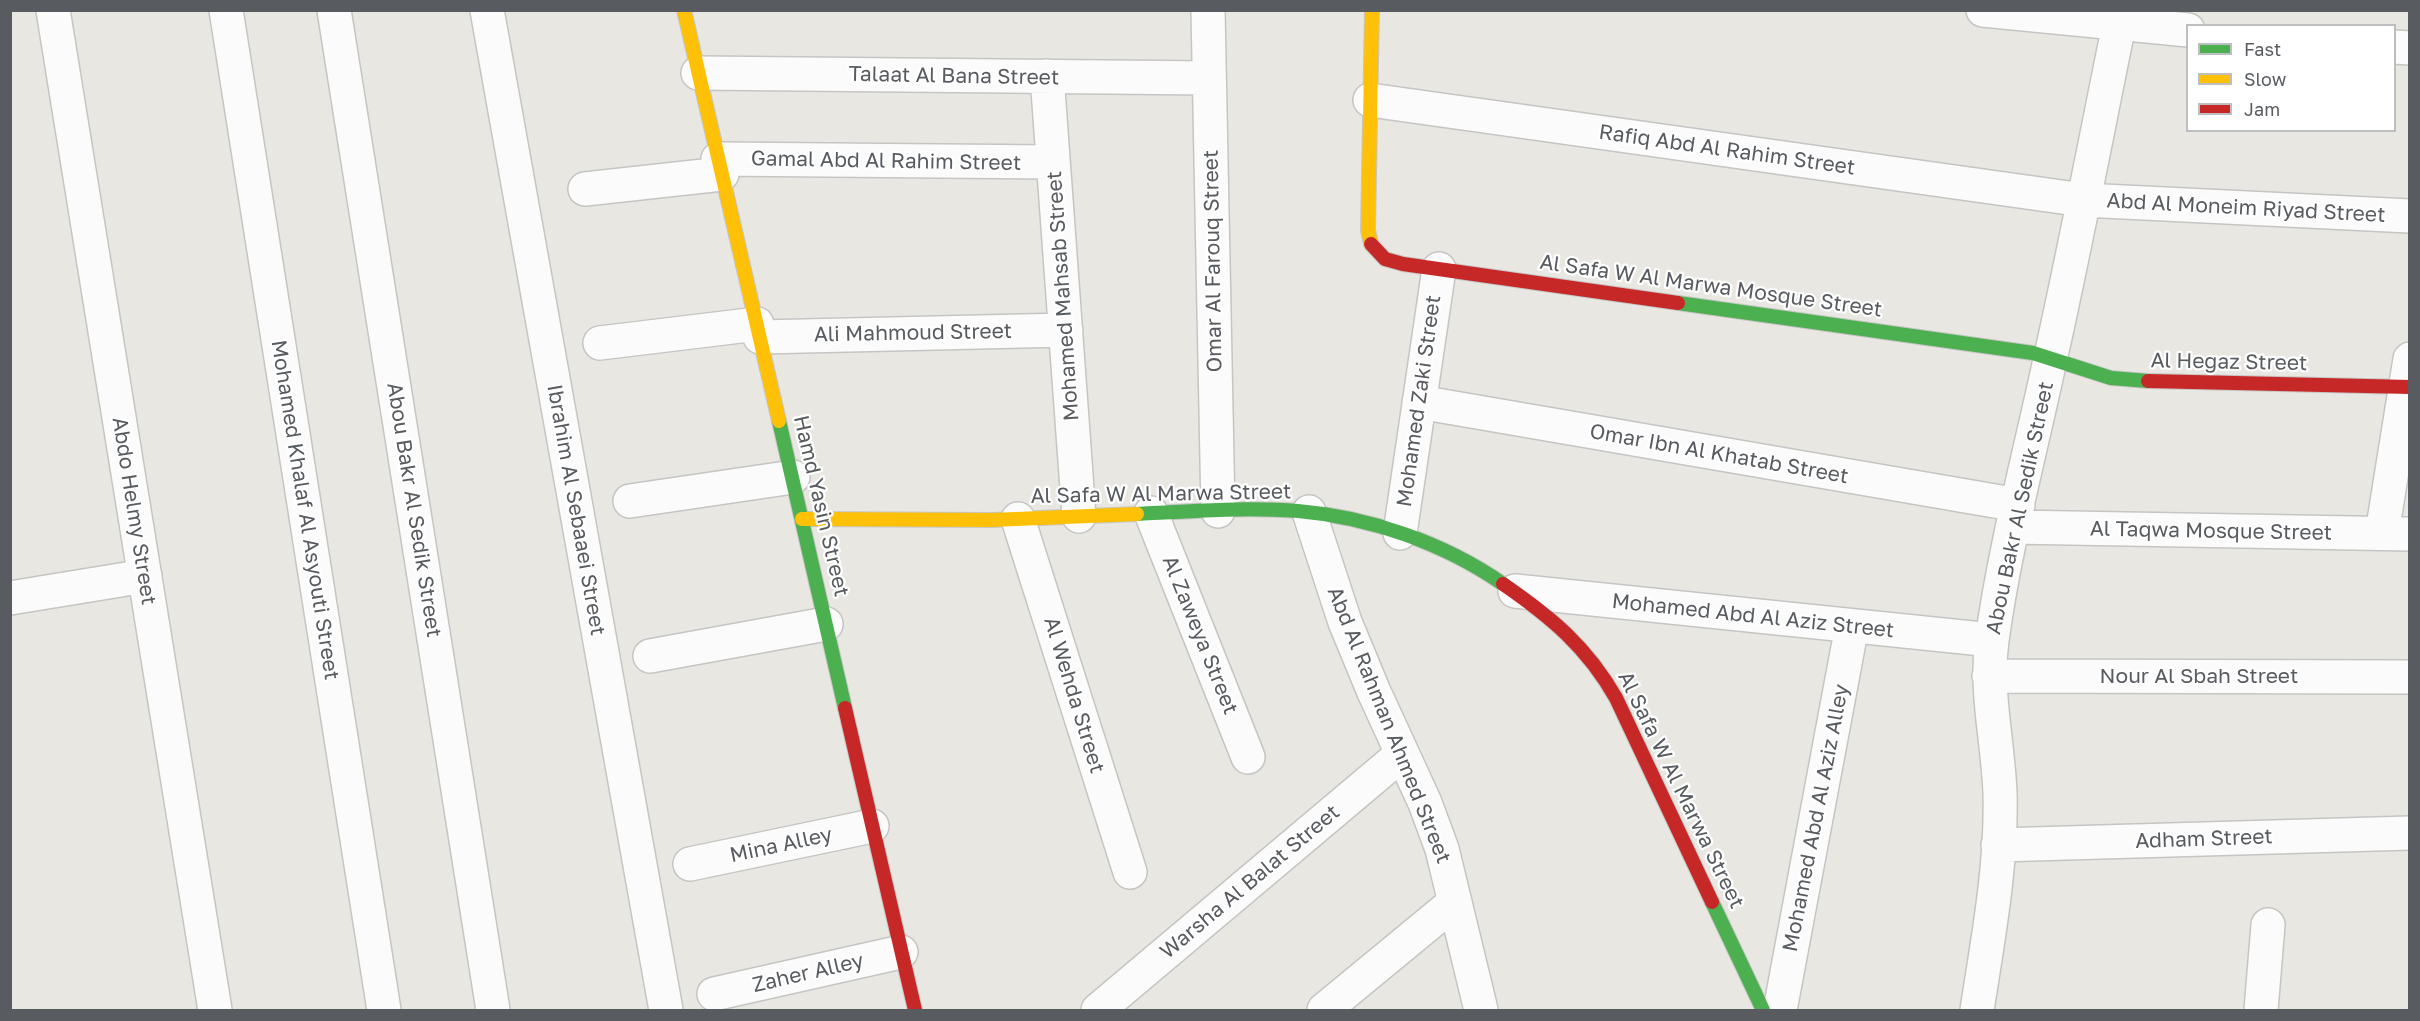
<!DOCTYPE html>
<html>
<head>
<meta charset="utf-8">
<style>
	body { margin:0 }
	#map { position:relative; width:2420px; height:1021px; overflow:hidden; background:#e9e7e2; font-family:"Golos Text",sans-serif }
	canvas { display:block }
	.frame { position:absolute; inset:0; border:12px solid #585c60; pointer-events:none }
	.legend { position:absolute; left:2186px; top:24px; width:210px; height:108px; box-sizing:border-box; background:#fff; border:2px solid #bcbebf; margin:0; padding:8px 10px; list-style:none; font-size:18px; color:#585c60 }
	.legend li { display:flex; align-items:center; gap:12px; height:30px }
	.legend b { width:30px; border:2px solid #bcbebf }
</style>
</head>
<body>
<div id="map">
<canvas width="2420" height="1021"></canvas>
<div class="frame"></div>
<ul class="legend">
<li><b style="height:8px;background:#4caf50"></b>Fast</li>
<li><b style="height:8px;background:#ffc107"></b>Slow</li>
<li><b style="height:8px;background:#c62828"></b>Jam</li>
</ul>
</div>
<script>
const ctx = document.querySelector('canvas').getContext('2d');
ctx.lineJoin = 'round';
function strokePath(path, color, width, dash) { ctx.strokeStyle = color; ctx.lineWidth = width; ctx.lineCap = dash ? 'butt' : 'round'; ctx.setLineDash(dash || []); ctx.stroke(path); }
function write(font, color, halo, rows, align = 'center') {
  ctx.font = font + ' "Golos Text",sans-serif'; ctx.lineWidth = 4.5; ctx.setLineDash([]); ctx.textBaseline = 'middle'; ctx.strokeStyle = halo; ctx.fillStyle = color; for (const [text, x, y, turn = 0] of rows) {
    ctx.save(); ctx.translate(x, y); ctx.rotate((+turn || 0) * Math.PI / 180); ctx.textAlign = isNaN(turn) ? turn : align; if (halo) ctx.strokeText(text, 0, 0); ctx.fillText(text, 0, 0); ctx.restore();
  }
}
const street = new Path2D(`
	M53 10 215 1010
	M226 10 384 1010
	M334 10 493 1010
	M487 10 666 1010
	M1208 10 1218 511
	M1983 10 2188 30
	M2394 47 2410 48
	M698 73 1209 78
	M1047 76 1079 516
	M1370 100 2083 200 2410 216
	M718 159 1053 162
	M585 189 722 174
	M760 337 1066 330
	M600 343 757 324
	M1419 402 2018 505
	M630 501 793 477
	M1309 512 1345 622 1374 692 1425 803 1442 849 1481 1010
	M1151 513 1248 757
	M1018 519 1130 872
	M2013 527 2410 534
	M1400 533 1439 269
	M2382 533 2410 359
	M1515 591 1992 640
	M10 598 145 576
	M650 656 826 624
	M1989 676 2410 677
	M1998 845 2410 833
	M690 864 872 826
	M714 994 901 952
	M1098 1010 1402 754
	M1324 1010 1455 902
	M1780 1010 1852 626
	M1977 1010C1988 939 2002 865 2000 793 1998 741 1985 692 1992 640 2005 546 2030 453 2050 360 2076 244 2098 127 2122 10
	M2261 1010 2268 925`);
const fast = new Path2D(`
	M1678 303 2033 353 2111 378 2148 381
	M779 421 845 708
	M1137 514C1190 511 1245 507 1298 511 1369 517 1444 543 1503 584
	M1712 902 1763 1010`);
const slow = new Path2D(`
	M684 10 779 421
	M1371 244 1368 230 1372 10
	M802 519 992 520 1137 514`);
const jam = new Path2D(`
	M1371 244 1385 259 1403 264 1678 303
	M2148 381 2410 387
	M1503 584C1551 617 1587 647 1616 698L1712 902
	M845 708 915 1010`);
strokePath(street, '#c5c5c4', 36);
strokePath(fast, '#c6c6c5', 16);
strokePath(slow, '#c6c6c5', 16);
strokePath(jam, '#c6c6c5', 16);
strokePath(street, '#fcfbfb', 33);
strokePath(fast, '#4caf50', 14);
strokePath(slow, '#ffc107', 14);
strokePath(jam, '#c62828', 14);
write('21px', '#585c60', '#fff', [
	["Talaat Al Bana Street",954,76,1],
	["Rafiq Abd Al Rahim Street",1727,150,8],
	["Gamal Abd Al Rahim Street",886,161,1],
	["Abd Al Moneim Riyad Street",2246,208,3],
	["Omar Al Farouq Street",1213,261,-91],
	["Al Safa W Al Marwa Mosque Street",1711,286,8],
	["Mohamed Mahsab Street",1063,296,-94],
	["Ali Mahmoud Street",913,333,-1],
	["Al Hegaz Street",2229,362,1],
	["Mohamed Zaki Street",1419,401,-82],
	["Omar Ibn Al Khatab Street",1719,454,10],
	["Al Safa W Al Marwa Street",1161,494,-1],
	["Hamd Yasin Street",821,506,77],
	["Abou Bakr Al Sedik Street",2020,508,-78],
	["Mohamed Khalaf Al Asyouti Street",305,510,81],
	["Abou Bakr Al Sedik Street",414,510,81],
	["Ibrahim Al Sebaaei Street",576,510,80],
	["Abdo Helmy Street",134,511,81],
	["Al Taqwa Mosque Street",2211,531,1],
	["Mohamed Abd Al Aziz Street",1753,616,6],
	["Al Zaweya Street",1200,635,68],
	["Nour Al Sbah Street",2199,676],
	["Al Wehda Street",1074,695,73],
	["Abd Al Rahman Ahmed Street",1389,725,68],
	["Al Safa W Al Marwa Street",1681,790,64],
	["Mohamed Abd Al Aziz Alley",1816,818,-79],
	["Adham Street",2204,839,-2],
	["Mina Alley",781,845,-12],
	["Warsha Al Balat Street",1250,882,-40],
	["Zaher Alley",808,973,-13]
]);
</script>
</body>
</html>
